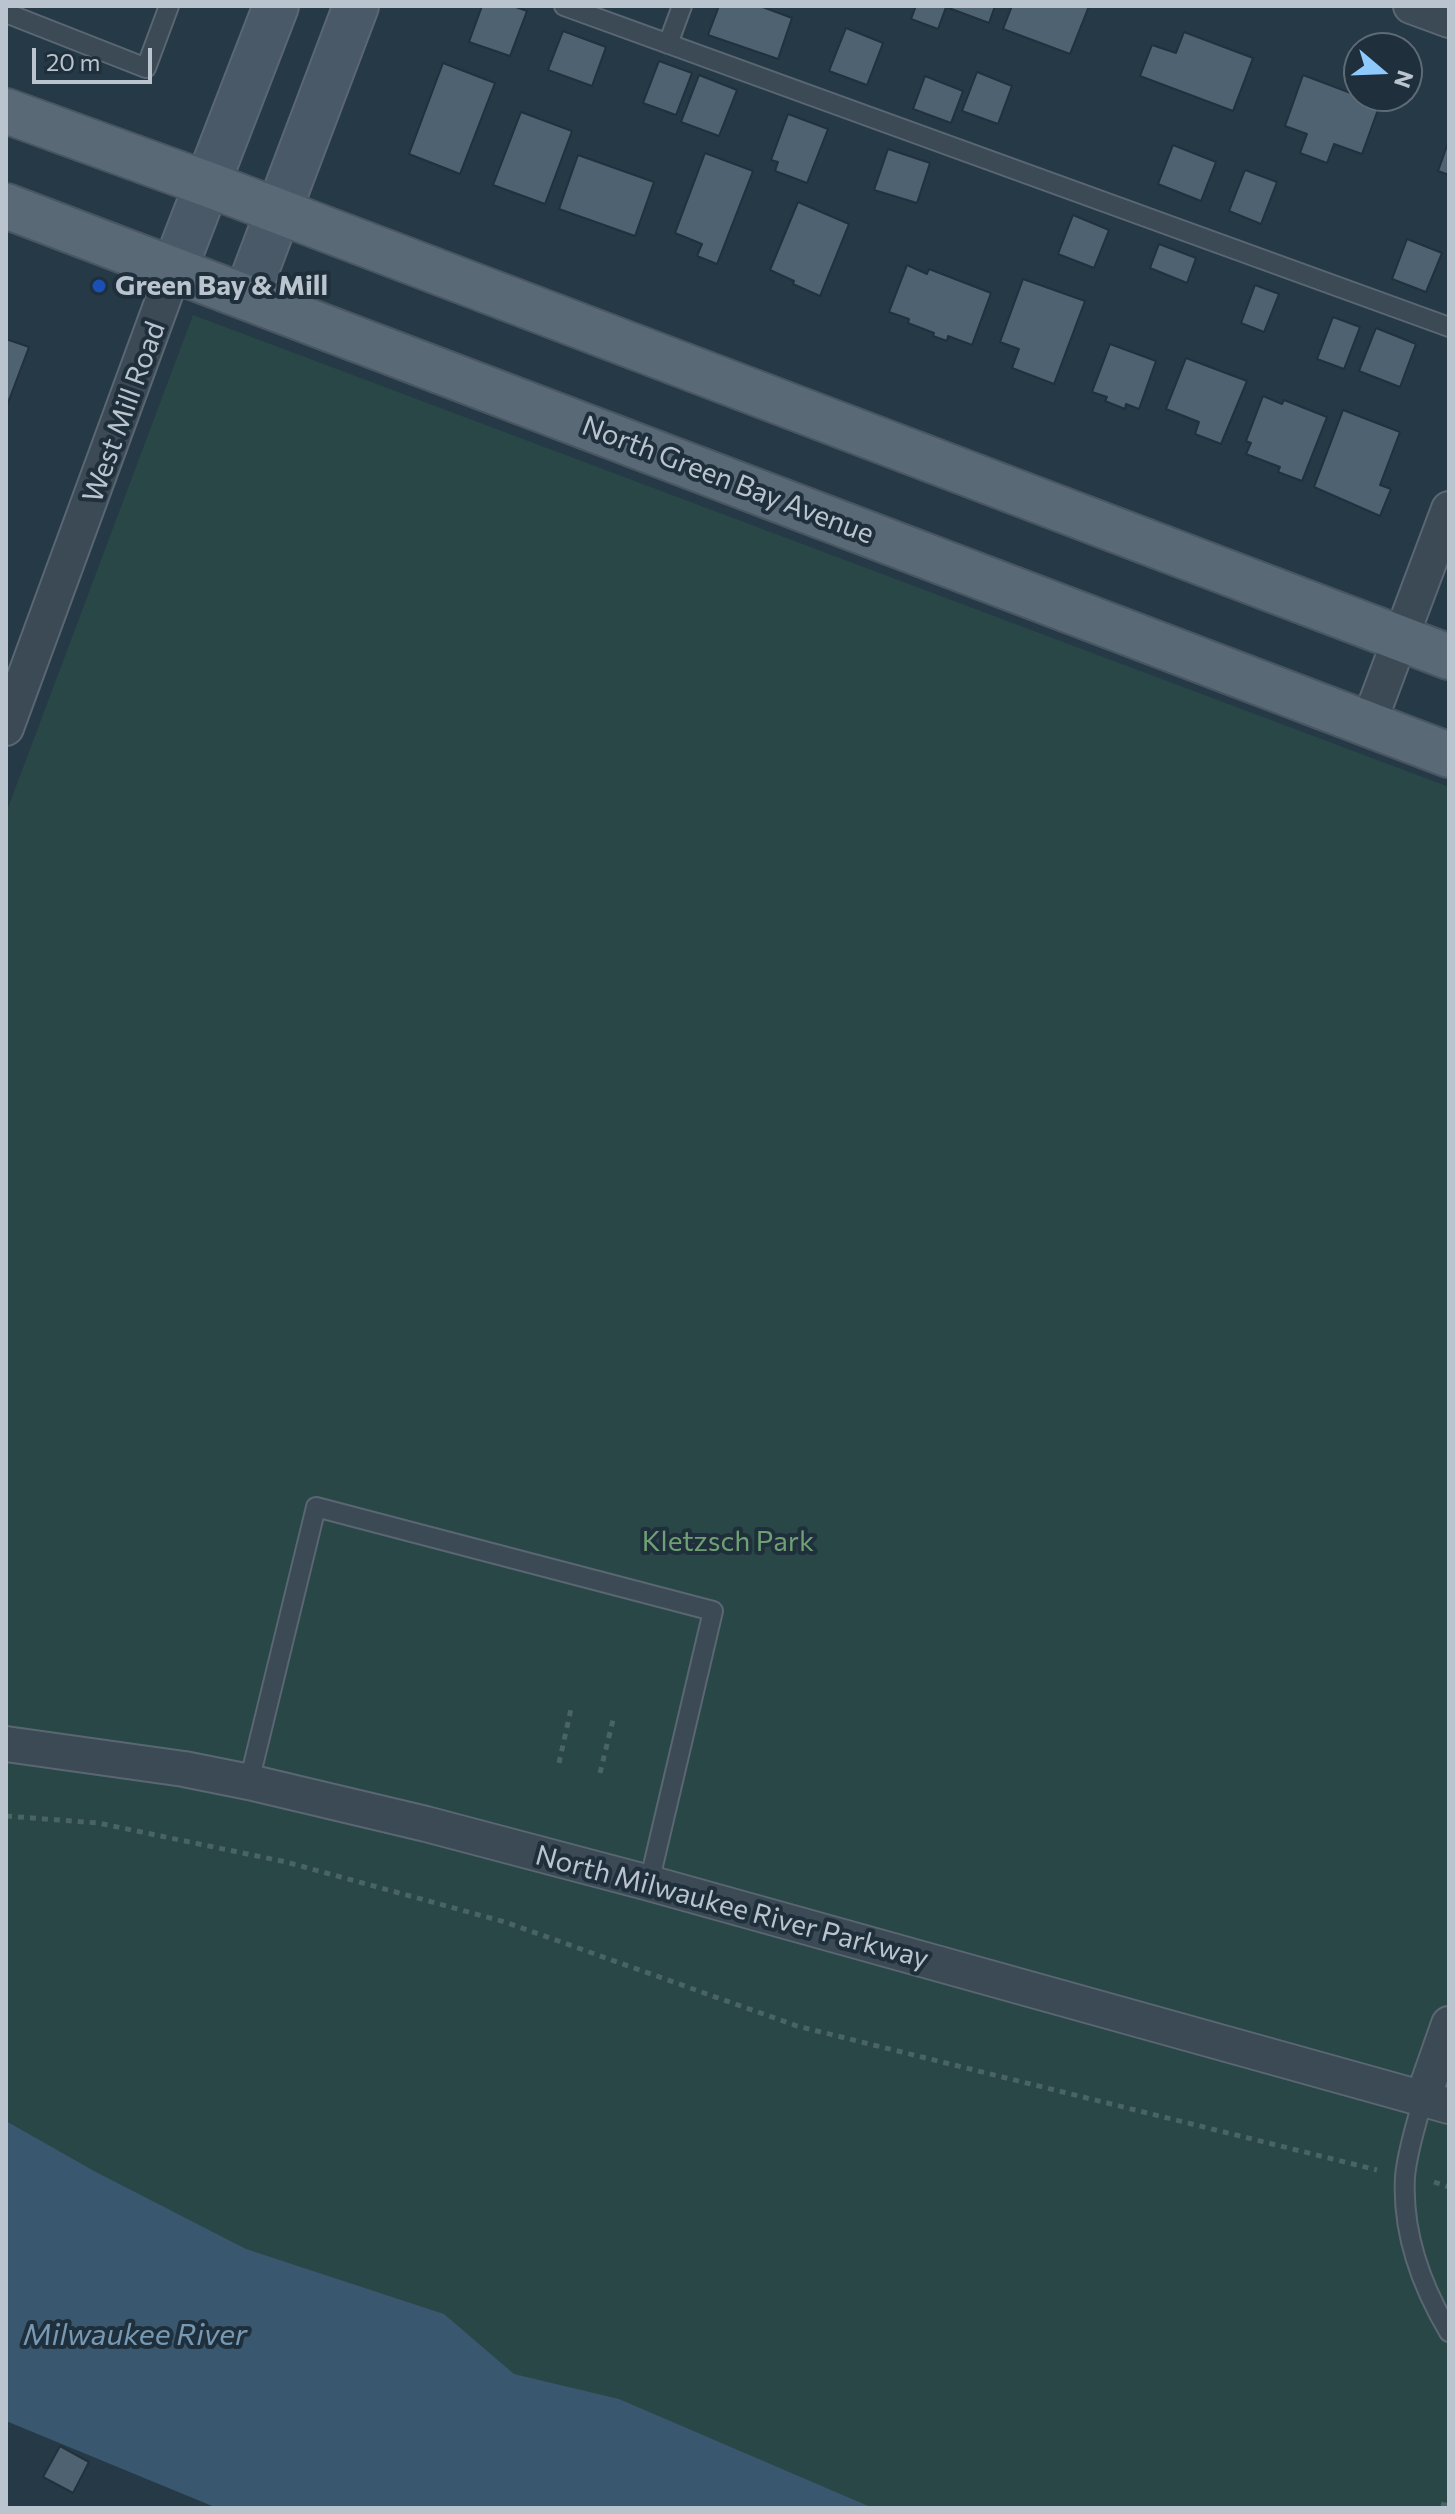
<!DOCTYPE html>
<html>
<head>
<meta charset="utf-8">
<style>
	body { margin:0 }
	#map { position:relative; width:1455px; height:2514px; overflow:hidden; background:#263946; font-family:Commissioner,sans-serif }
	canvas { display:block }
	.frame { position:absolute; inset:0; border:8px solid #b9c4ce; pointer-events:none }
	.north { position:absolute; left:1343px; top:32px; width:80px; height:80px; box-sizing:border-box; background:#1f2f3b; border:2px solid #5d6b76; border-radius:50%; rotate:109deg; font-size:22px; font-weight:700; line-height:32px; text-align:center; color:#b9c4ce }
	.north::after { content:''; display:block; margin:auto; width:28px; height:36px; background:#8ecafe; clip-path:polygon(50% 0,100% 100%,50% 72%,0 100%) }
	.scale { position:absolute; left:32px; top:48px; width:120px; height:36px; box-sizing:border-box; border:4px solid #b9c4ce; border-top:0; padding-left:10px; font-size:24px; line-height:28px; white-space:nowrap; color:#b9c4ce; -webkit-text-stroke:6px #1f2f3b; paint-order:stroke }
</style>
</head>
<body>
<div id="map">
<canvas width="1455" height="2514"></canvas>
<div class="frame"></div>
<div class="north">N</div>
<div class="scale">20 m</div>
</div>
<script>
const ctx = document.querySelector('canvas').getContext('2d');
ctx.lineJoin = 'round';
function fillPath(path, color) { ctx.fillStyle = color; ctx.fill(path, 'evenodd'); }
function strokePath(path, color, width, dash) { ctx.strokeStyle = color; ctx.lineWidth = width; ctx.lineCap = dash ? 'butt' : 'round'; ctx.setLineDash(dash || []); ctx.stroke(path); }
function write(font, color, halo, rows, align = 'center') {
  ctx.font = font + ' Commissioner,sans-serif'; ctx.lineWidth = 8; ctx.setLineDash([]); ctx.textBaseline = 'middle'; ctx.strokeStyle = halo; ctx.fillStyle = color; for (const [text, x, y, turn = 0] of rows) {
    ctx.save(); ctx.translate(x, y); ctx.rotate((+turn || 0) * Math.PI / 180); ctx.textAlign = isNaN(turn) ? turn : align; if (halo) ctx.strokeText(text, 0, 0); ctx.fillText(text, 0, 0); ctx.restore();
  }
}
fillPath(new Path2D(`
	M193 315 1449 787V2508H552L6 2271V813Z`), '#284746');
fillPath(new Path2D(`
	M6 2121 94 2171 246 2249 444 2314 514 2374 619 2399 873 2508H217L6 2421Z`), '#39576e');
const building = new Path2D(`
	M482 6H513L527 11 510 56 469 42Z
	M719 6H760L792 18 778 59 708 35Z
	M916 6H995L989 23 946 7 938 29 911 19Z
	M1012 6H1089L1070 54 1003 29Z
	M846 28 883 43 867 85 829 71Z
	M563 31 606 47 592 86 548 70Z
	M1184 32 1253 58 1233 111 1140 76 1152 45 1176 53Z
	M659 61 692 73 676 115 643 103Z
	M443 63 495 83 460 174 409 154Z
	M977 72 1012 86 998 124 962 111Z
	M699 75 737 90 719 136 681 122Z
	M1303 75 1380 104 1362 154 1334 144 1327 163 1300 153 1307 134 1285 126Z
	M925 76 963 91 951 123 913 109Z
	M521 112 572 131 545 204 493 185Z
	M788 114 828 129 807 183 775 171 778 162 771 160Z
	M1449 140V175L1438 171Z
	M1173 145 1216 162 1201 201 1158 184Z
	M888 149 930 163 917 203 874 190Z
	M705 153 753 171 717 264 697 256 702 244 675 233Z
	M578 155 654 182 635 236 559 209Z
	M1245 170 1277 182 1261 224 1229 211Z
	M798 202 849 224 820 296 793 284 794 281 770 270Z
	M1073 215 1109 230 1094 268 1058 254Z
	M1407 239 1442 253 1426 292 1392 279Z
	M1159 244 1196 258 1187 283 1150 268Z
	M907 265 927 274 929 269 991 293 972 345 948 336 947 341 933 336 934 333 908 323 909 319 889 312Z
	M1023 279 1085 301 1054 384 1012 368 1019 349 1000 342Z
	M1255 285 1279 294 1264 332 1241 323Z
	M1333 317 1360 327 1344 369 1317 359Z
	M1376 328 1416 344 1400 387 1359 371Z
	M6 339 29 347 6 408Z
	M1110 344 1156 361 1139 409 1126 404 1125 409 1105 401 1107 397 1092 392Z
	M1186 358 1247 381 1221 444 1195 434 1199 422 1166 409Z
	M1263 396 1282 404 1284 400 1327 417 1302 481 1278 472 1280 467 1246 454 1251 443 1246 441Z
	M1343 410 1400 432 1380 485 1391 489 1380 516 1314 487Z
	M60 2446 89 2462 73 2493 43 2477Z`);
fillPath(building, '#4f6271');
strokePath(building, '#21313d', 2);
const service = new Path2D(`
	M564 6 1449 327
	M6 13 146 68 169 6
	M668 44 682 6
	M249 1782 316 1507 713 1611 649 1883
	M1423 2098C1417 2123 1407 2151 1405 2177 1402 2233 1421 2285 1449 2332`);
const minor = new Path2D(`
	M1411 6 1449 20
	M1368 725 1449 509
	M6 728 174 270
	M6 1744 184 1769 249 1782 426 1824 649 1883 1449 2106
	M1423 2098 1449 2024`);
const secondary = new Path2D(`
	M174 270 276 6
	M246 297 356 6`);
const primary = new Path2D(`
	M6 111 207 184 1449 657
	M6 206 1449 755`);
strokePath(service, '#5a6772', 22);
strokePath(minor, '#5a6772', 38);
strokePath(secondary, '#5a6772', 48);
strokePath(primary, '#485661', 48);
strokePath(new Path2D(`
	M559 1763 571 1709
	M600 1773 613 1720
	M6 1816 98 1823 286 1862 505 1922 797 2026 1377 2170
	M1434 2182 1449 2187
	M1441 2504 1449 2506`), '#496463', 5, [6, 6]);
strokePath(service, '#3b4a55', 18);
strokePath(minor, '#3b4a55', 34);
strokePath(secondary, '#495968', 44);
strokePath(primary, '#596975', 44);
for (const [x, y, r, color] of [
	[99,286,8,"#1a4fb4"]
]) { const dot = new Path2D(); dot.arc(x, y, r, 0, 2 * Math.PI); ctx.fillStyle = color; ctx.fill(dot); strokePath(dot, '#1f2f3b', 3); }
write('bold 28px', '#b9c4ce', '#1f2f3b', [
	["Green Bay & Mill",115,286]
], 'left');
write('28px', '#b9c4ce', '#1f2f3b', [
	["West Mill Road",124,412,-70],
	["North Green Bay Avenue",728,480,21],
	["North Milwaukee River Parkway",732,1907,15]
]);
write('28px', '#6fa073', '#1f2f3b', [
	["Kletzsch Park",728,1542]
]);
write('italic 30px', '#7799b3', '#1f2f3b', [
	["Milwaukee River",135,2335]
]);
</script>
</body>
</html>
